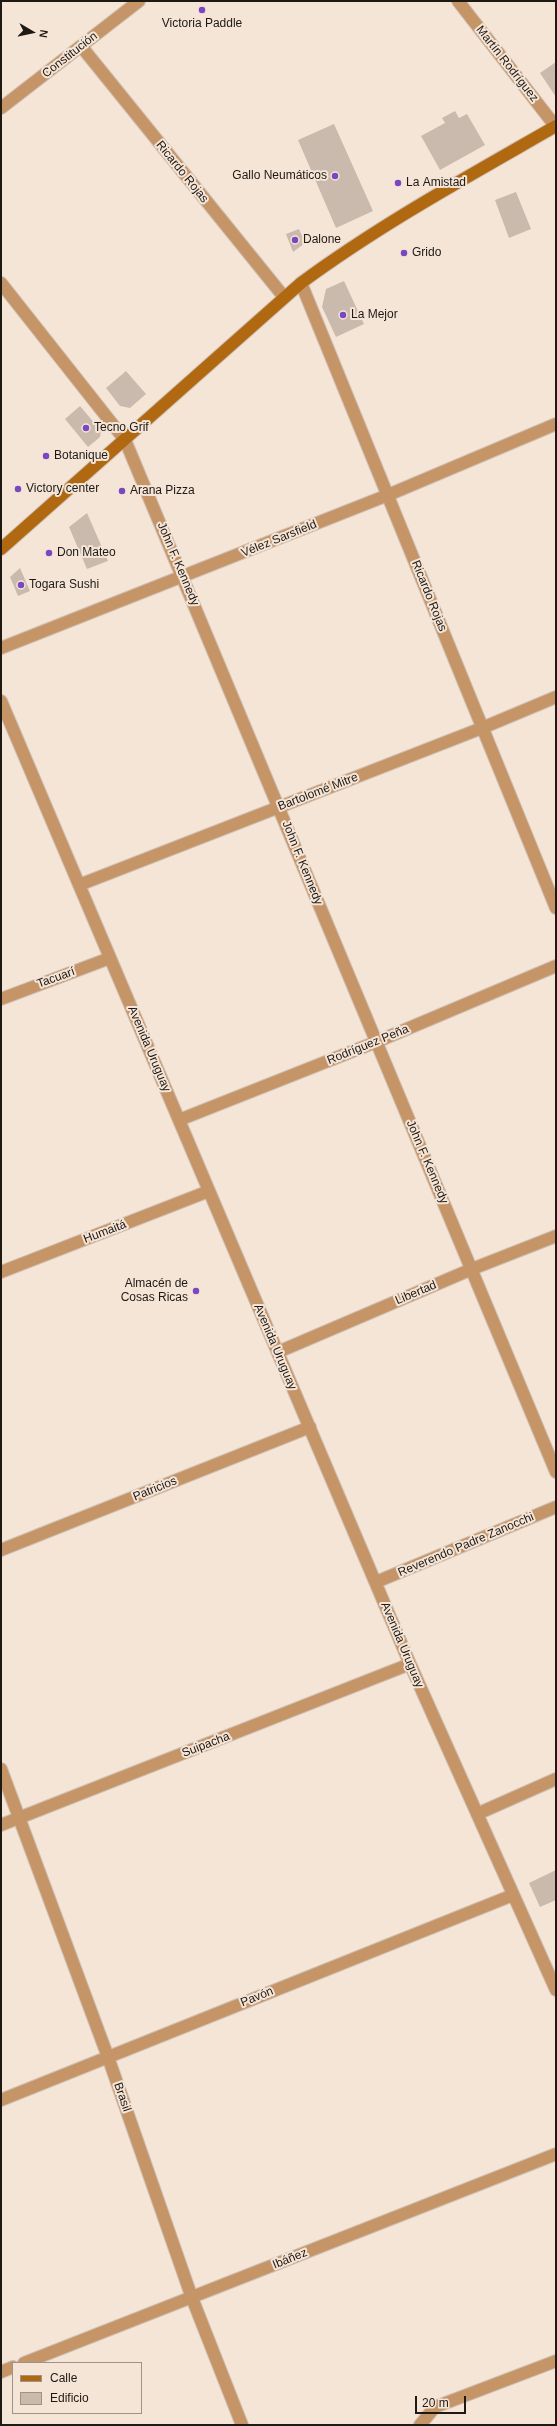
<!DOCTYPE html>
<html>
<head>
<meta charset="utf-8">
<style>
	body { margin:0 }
	#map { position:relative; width:557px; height:2426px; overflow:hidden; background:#f5e5d7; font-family:Arial,sans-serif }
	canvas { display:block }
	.frame { position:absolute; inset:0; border:2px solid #1f1914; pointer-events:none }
	.legend { position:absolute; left:12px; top:2362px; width:130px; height:52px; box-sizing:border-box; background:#f5e5d7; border:1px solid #9f9389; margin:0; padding:5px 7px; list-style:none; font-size:12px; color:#1f1914 }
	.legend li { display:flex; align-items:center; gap:8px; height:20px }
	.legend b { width:20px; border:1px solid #9f9389 }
	.north { position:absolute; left:12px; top:12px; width:40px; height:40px; -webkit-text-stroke:3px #f5e5d7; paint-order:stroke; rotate:99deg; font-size:11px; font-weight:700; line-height:16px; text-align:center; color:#1f1914 }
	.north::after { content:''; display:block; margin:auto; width:14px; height:18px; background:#1f1914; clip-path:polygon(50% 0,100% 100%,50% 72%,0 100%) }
	.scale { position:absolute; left:415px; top:2396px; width:51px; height:18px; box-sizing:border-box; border:2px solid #1f1914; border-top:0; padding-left:5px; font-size:12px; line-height:14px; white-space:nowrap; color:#1f1914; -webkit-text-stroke:3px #f5e5d7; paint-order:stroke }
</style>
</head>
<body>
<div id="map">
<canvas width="557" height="2426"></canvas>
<div class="frame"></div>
<ul class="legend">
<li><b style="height:5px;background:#b06811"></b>Calle</li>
<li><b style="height:11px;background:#cabaad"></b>Edificio</li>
</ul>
<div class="north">N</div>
<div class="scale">20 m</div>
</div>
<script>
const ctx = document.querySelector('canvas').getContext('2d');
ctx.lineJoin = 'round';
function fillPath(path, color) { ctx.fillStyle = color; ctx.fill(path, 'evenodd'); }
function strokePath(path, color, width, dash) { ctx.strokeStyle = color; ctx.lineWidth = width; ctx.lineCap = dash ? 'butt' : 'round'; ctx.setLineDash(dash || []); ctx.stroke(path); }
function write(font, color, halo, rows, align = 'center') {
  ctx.font = font + ' Arial,sans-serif'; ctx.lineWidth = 4; ctx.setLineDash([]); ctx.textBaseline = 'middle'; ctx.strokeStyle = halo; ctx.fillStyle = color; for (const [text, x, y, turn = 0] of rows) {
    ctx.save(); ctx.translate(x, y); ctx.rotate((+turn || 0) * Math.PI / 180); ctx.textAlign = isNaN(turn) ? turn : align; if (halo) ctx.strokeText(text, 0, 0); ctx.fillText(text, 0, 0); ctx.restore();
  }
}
fillPath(new Path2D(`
	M556 62V97L540 73Z
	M455 111 459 118 467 114 485 145 440 170 421 136 445 123 442 118Z
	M334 124 373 211 336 228 298 140Z
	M516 192 531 229 509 238 495 200Z
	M299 229 305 243 293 252 286 234Z
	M344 281 364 324 336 337 322 307 326 289Z
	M126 371 146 394 130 408 120 406 106 388Z
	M80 406 101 431 100 437 88 447 65 419Z
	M87 513 108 561 87 569 69 527Z
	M20 568 30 591 18 596 10 577Z
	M556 1870V1900L540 1907 529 1883Z`), '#cabaad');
const street = new Path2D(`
	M458 1 556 127
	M81 46 284 297
	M1 108 139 1
	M1 283 125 440 556 1472
	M301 283 556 908
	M1 648 388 495 556 424
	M1 701 410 1664 556 1990
	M79 885 482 728 556 697
	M1 999 110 958
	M179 1120 376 1042 556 966
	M1 1272 209 1191
	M278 1352 472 1269 556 1236
	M1 1550 310 1427
	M376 1582 556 1507
	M1 1769 108 2057 192 2298 242 2425
	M477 1814 556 1779
	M1 1825 410 1664
	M1 2100 513 1895
	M24 2363 556 2154
	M1 2372 13 2367
	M420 2425 435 2407 556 2361`);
const secondary = new Path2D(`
	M1 549 301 283C381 224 469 176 556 126`);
strokePath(street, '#cec0b4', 14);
strokePath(secondary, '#cec0b4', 14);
strokePath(street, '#c59467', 12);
strokePath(secondary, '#b06811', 12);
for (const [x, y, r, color] of [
	[202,10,4,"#7a47be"],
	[335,176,4,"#7a47be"],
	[398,183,4,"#7a47be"],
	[295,240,4,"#7a47be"],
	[404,253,4,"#7a47be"],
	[343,315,4,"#7a47be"],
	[86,428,4,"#7a47be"],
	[46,456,4,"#7a47be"],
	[18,489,4,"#7a47be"],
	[122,491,4,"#7a47be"],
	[49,553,4,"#7a47be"],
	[21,585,4,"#7a47be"],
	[196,1291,4,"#7a47be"]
]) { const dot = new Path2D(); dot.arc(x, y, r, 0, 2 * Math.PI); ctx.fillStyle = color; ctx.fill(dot); strokePath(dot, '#f5e5d7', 1.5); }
write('12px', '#1f1914', '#f5e5d7', [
	["Victoria Paddle",202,24,"center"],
	["Gallo Neumáticos",327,176,"right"],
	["La Amistad",406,183],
	["Dalone",303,240],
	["Grido",412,253],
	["La Mejor",351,315],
	["Tecno Grif",94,428],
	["Botanique",54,456],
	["Victory center",26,489],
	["Arana Pizza",130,491],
	["Don Mateo",57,553],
	["Togara Sushi",29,585],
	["Almacén de",188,1284,"right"],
	["Cosas Ricas",188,1298,"right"]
], 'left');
write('12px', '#1f1914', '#f5e5d7', [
	["Constitución",70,55,-38],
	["Martín Rodríguez",507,64,52],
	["Ricardo Rojas",182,172,51],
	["Vélez Sarsfield",279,539,-22],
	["John F. Kennedy",178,564,67],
	["Ricardo Rojas",429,596,68],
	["Bartolomé Mitre",318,792,-21],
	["John F. Kennedy",302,863,68],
	["Tacuarí",56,978,-20],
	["Rodríguez Peña",368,1045,-22],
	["Avenida Uruguay",149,1049,67],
	["John F. Kennedy",427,1162,67],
	["Humaitá",105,1232,-21],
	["Libertad",416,1293,-23],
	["Avenida Uruguay",275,1347,67],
	["Patricios",155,1489,-22],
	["Reverendo Padre Zanocchi",466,1545,-23],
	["Avenida Uruguay",402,1645,67],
	["Suipacha",206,1745,-21],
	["Pavón",257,1997,-22],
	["Brasil",122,2097,71],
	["Ibáñez",290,2259,-22]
]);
</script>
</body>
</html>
